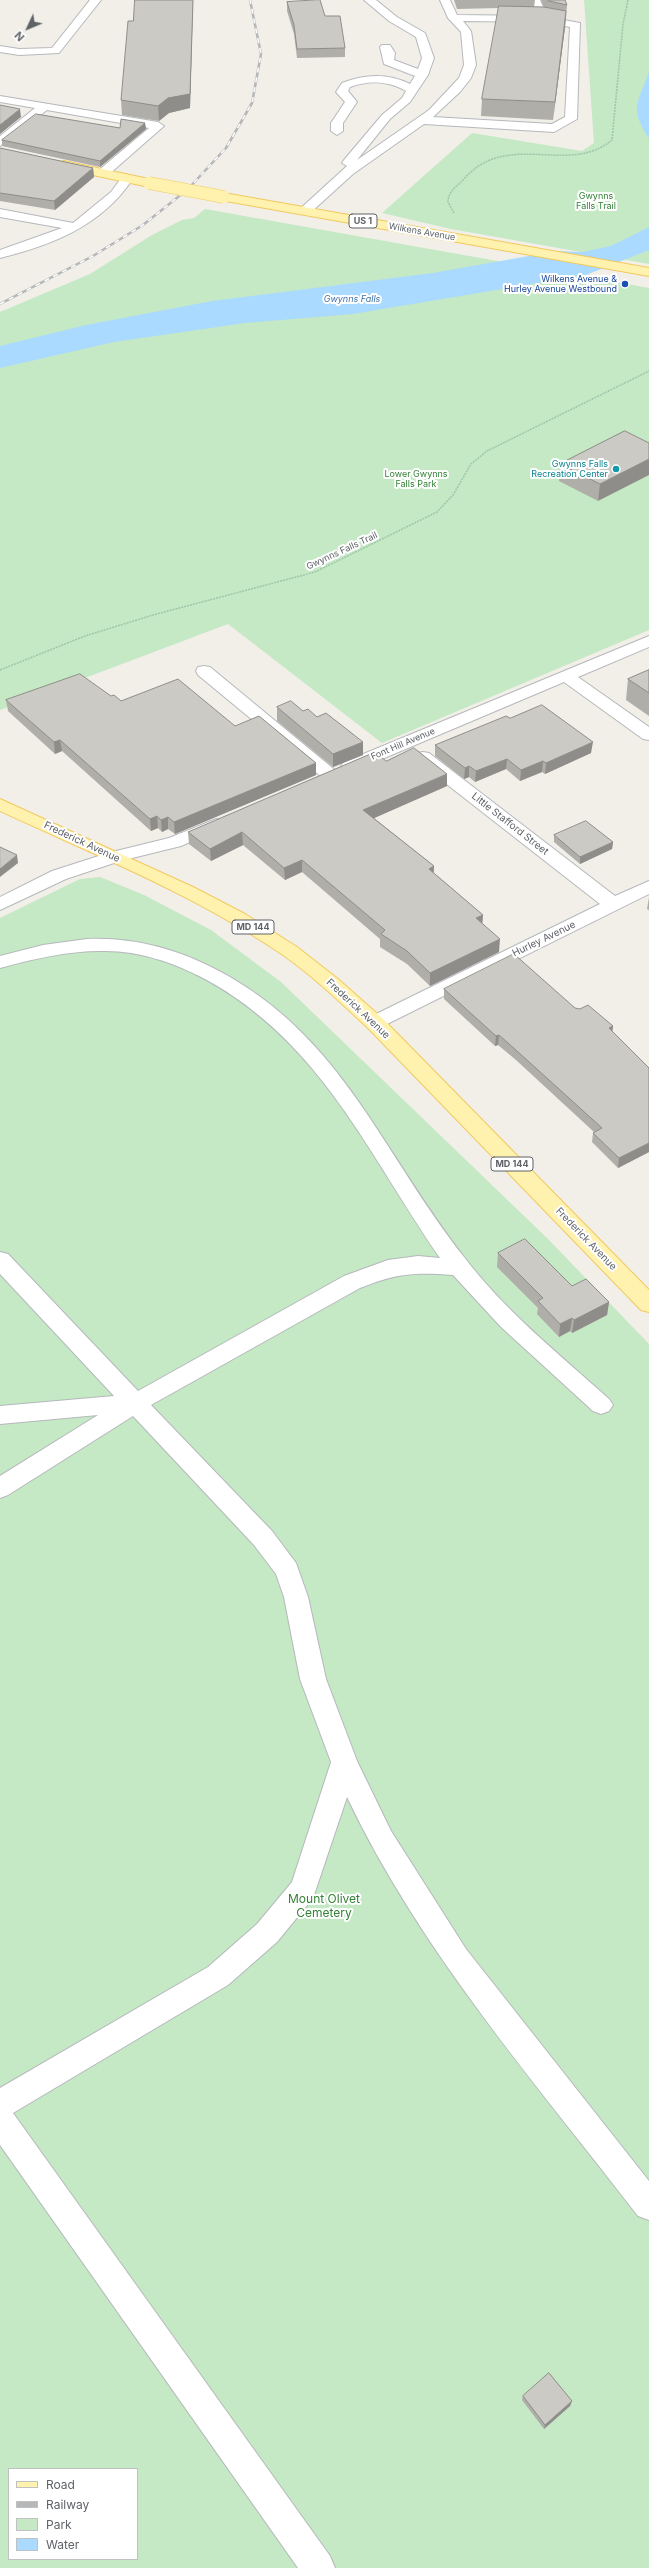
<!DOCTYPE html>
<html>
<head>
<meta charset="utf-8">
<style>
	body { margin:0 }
	#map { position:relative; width:649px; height:2568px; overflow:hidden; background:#f1efe8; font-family:Inter,sans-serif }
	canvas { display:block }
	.legend { position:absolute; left:8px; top:2468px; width:130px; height:92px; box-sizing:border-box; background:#fff; border:1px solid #bfc1c3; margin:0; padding:5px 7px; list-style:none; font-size:12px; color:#5f6368 }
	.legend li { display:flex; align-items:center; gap:8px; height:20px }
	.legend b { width:20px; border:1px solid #bfc1c3 }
	.north { position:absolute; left:8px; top:8px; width:40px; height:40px; -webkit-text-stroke:3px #fff; paint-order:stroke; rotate:226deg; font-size:11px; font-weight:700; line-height:16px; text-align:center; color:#5f6368 }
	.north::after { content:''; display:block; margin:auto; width:14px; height:18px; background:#5f6368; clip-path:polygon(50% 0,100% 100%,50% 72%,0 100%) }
</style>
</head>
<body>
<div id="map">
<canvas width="649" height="2568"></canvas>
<ul class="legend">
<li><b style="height:5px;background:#fff2af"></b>Road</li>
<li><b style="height:5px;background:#b6b7b8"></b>Railway</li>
<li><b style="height:11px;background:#c5e8c5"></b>Park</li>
<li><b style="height:11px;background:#aadaff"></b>Water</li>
</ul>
<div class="north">N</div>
</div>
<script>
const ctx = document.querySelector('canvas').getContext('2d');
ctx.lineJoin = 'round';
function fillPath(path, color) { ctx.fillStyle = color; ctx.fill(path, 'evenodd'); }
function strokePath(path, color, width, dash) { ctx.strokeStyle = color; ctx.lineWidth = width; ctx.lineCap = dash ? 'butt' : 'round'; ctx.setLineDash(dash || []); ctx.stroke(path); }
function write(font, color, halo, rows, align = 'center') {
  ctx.font = font + ' Inter,sans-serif'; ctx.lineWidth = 4; ctx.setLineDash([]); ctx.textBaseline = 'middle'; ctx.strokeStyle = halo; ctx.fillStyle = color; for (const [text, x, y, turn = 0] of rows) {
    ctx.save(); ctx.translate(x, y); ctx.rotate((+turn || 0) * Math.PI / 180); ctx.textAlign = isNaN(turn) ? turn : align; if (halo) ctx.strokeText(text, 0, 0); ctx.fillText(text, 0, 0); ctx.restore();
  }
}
fillPath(new Path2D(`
	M584 0H649V264L451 229 382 213 472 133 582 151 594 143Z
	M205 209 649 288V630L382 743 228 624 0 710V312L90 274 152 235 182 220 194 218Z
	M100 877 144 895 211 930 281 982 549 1240 649 1344V2568H0V918L80 879ZM9 2469H137V2559H9Z`), '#c5e8c5');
fillPath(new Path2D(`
	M649 72V138C628 108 639 101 649 72Z
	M649 227V250L586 275 353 314 245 323 114 342 0 368V346L86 325 212 301 433 273 557 251 583 252 611 246Z`), '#aadaff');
const minor = new Path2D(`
	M90 0H101L59 53 19 55 0 52V46L19 49 52 48Z
	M364 0H376L397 17 425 33 434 58 428 75 410 102 390 119 357 160 429 110 459 78 464 65 461 32 448 18 440 0H450L457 15 536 16 530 0H540L547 17 580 23 577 119 554 132 424 124 353 174 309 214H301L299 211 301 208 347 166 342 163 344 160 382 115 402 98 406 91C389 81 369 80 350 87L348 91 357 102 343 123V131L337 135 331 131V123L345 102 336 92 342 83C365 74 388 73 410 84L415 76 384 64 380 47 382 45H390L395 53 394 60 418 69 422 58 416 37 389 21ZM463 21 543 22 570 27 565 117 552 124 433 117 460 92 471 78 476 65 471 31Z
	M0 96 158 122 164 126 107 176 103 177 97 173 99 170 149 128 47 110 0 146V136L35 108 0 102Z
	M126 176 132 180C101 226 52 245 0 258V250L62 228 0 217V209L73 223 111 192 122 177Z
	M649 636V647L578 677 649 727V740L643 739 564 682 356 770H344L341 766 344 762Z
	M204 666 210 667 336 771 339 775 336 779H324L198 675 196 671 198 667Z
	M423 752 429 753 615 896 649 881V894L375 1030 368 1028 365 1023 368 1018 600 904 417 761 414 757 417 753Z
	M216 819 222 820 225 824 222 828 181 846 120 861 66 879 0 910V897L52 871 108 853 169 838Z
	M87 939C133 937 178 949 219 971 343 1037 382 1153 464 1257 505 1311 559 1354 609 1399L613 1405 609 1411 601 1414 593 1411 501 1327 453 1275C414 1272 397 1273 360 1288L151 1405 272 1531 296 1563 308 1597 326 1679 357 1761 391 1831 466 1949 649 2181V2220L638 2216C535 2082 420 1951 347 1797L313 1898 277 1942 228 1985 13 2113 330 2556 335 2568H298L0 2145V2088L208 1967 257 1924 292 1882 331 1762 300 1679 284 1597 276 1574 254 1545 133 1416 8 1495 0 1498V1476L98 1415 0 1424V1406L114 1396 0 1274V1252L8 1254 138 1391 344 1276 388 1260 418 1256 440 1258C368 1154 321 1042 205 979 173 962 137 950 101 951 67 951 33 959 0 968V956L43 945Z`);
const major = new Path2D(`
	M64 161 149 179 155 183 149 187 60 168V162Z
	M224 193 649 268V276L220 200 218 197 220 194Z
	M0 799 193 887 245 914 297 947 338 979 382 1018 649 1290V1312L641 1310 368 1028C341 1003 313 976 283 955 196 895 95 855 0 811Z`);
strokePath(minor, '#b5b8bc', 2);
strokePath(major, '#f2c960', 2);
strokePath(new Path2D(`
	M454 213 448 202C448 193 455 187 461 182 470 172 480 163 493 159 533 145 577 169 612 140L623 24 628 0
	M0 670 85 636 153 615 315 572 437 512 453 495 471 464 487 451 649 371`), '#9cc7a9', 1.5, [2, 1]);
fillPath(minor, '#fff');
fillPath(major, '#fff2af');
const rail = new Path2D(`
	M0 304 93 256 143 225 188 189 226 148 252 103 261 54 250 0`);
strokePath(rail, '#b6b7b8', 2.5);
strokePath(rail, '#fff', 1.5, [5]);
const majorBridge = new Path2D(`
	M149 183 224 197`);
strokePath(majorBridge, '#f2c960', 13, []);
strokePath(majorBridge, '#fff2af', 12);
fillPath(new Path2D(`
	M454 0H535L534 7H544L541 0H565L567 5 566 19 553 120 481 116 482 99 499 8 457 9Z
	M287 2 325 16 345 48V57L297 58 294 34 287 11Z
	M193 6 190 108 169 113 159 121 122 115 121 100 133 21Z
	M145 123 146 129 100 167 2 146V140L120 128Z
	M0 148 93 168 94 177 55 210 0 201Z
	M625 431 598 501 559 481 560 464Z
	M649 670V716L626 700 628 679Z
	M111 696 121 701 235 726 316 763V775L175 834 168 829 162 832 158 828 151 831 62 751 55 754 8 711 6 700Z
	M277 707 303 711 317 717 363 742V755L333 767 277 721Z
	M510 718 591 753 545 774 542 772 520 781 506 769 475 782 469 777 464 779 435 756V745Z
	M447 786 374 818 434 866V873L483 915 482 923 499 952 430 986 407 964 380 947V939L302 872 285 880 243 845 211 861 189 844 188 832Z
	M554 835 613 842 612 849 580 864 554 842Z
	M649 897V910L647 909Z
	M444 989 575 1008 613 1026 612 1031 649 1068V1152L618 1168 592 1142 593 1133 594 1132 516 1060 498 1045 495 1046 444 999Z
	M498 1253 609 1302 607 1315 572 1333 570 1331 559 1337 537 1314 538 1308 497 1267Z
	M523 2396 572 2401 570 2406 544 2429 522 2400Z`), '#afaea9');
fillPath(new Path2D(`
	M193 0 190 108 169 113 159 121 158 106Z
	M566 11 565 28 553 120 555 102Z
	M20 109 21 117 0 134V125Z
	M145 123 146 129 100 167V161Z
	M93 168 94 177 55 210 54 201Z
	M649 459V475L598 501 600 484Z
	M60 740 62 751 55 754 54 742Z
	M363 742V755L333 767V754Z
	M593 742 591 753 545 774 546 763Z
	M507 759 506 769 475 782 476 771Z
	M543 761 542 772 520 781 521 770Z
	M316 763V775L175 834 174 822Z
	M469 766V777L464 779 465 768Z
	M447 774V786L363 823V810Z
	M157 816 158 828 151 831 150 819Z
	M168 817V829L162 832 161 820Z
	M242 832 243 845 211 861 210 849Z
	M613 842 612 849 580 864V857Z
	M17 855 18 863 0 877V869Z
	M302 860V872L285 880 284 868Z
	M434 866 433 879 429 869Z
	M483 915 482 928 476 918Z
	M500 939 499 952 430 986V973Z
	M613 1026 612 1036 609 1028Z
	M499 1035 498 1045 495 1046 496 1036Z
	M649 1143V1152L618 1168 619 1158Z
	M609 1302 607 1315 572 1333 574 1320Z
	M572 1318 570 1331 559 1337 560 1324Z
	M572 2401 570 2406 544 2429 545 2425Z`), '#8f8d8a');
const building = new Path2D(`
	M135 0H193L190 94 168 98 158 106 121 100 128 21H133Z
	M320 0 325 16H340L345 48 297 49 294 25 287 2Z
	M548 0H565L567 5 549 1Z
	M499 6 544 7 566 11 555 102 482 99Z
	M0 105 20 109 0 125Z
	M36 114 120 128 121 119 145 123 100 161 2 140Z
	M0 148 93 168 54 201 0 193Z
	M625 431 649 443V459L600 484 560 464Z
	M649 670V693L628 679Z
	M80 674 111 696 114 695 121 701 178 679 235 726 259 716 316 763 174 822 168 817 161 820 157 816 150 819 60 740 54 742 6 700Z
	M291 701 303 711 308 709 317 717 326 713 363 742 333 754 277 707Z
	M542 705 593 742 546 763 543 761 521 770 507 759 476 771 469 766 465 768 435 745 506 716 510 718Z
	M414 748 447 774 363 810 434 866 429 869 483 915 476 918 500 939 430 973 407 951 381 934 385 930 302 860 284 868 242 832 210 849 188 832 375 752 386 761Z
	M586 821 613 842 580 857 554 835Z
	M0 847 17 855 0 869Z
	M514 954 575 1008 580 1009 588 1005 613 1026 609 1028 649 1068V1143L619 1158 593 1133 602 1128 517 1051 499 1035 496 1036 444 989Z
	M525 1239 572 1286 586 1279 609 1302 574 1320 572 1318 560 1324 538 1301 543 1298 498 1253Z
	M549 2373 572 2401 545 2425 523 2396Z`);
fillPath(building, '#cccac5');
strokePath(building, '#8f8d8a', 1);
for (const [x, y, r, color] of [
	[625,284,4,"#1a4fb4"],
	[616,469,4,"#0f9aa8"]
]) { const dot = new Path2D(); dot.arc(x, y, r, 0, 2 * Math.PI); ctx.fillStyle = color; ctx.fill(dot); strokePath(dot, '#fff', 1.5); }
write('9px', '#348238', '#fff', [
	["Gwynns",596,196],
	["Falls Trail",596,206],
	["Lower Gwynns",416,474],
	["Falls Park",416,484]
]);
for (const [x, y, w] of [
	[363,221,28],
	[253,927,42],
	[512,1164,42]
]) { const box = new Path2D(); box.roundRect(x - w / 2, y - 7, w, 14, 3); ctx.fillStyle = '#fff'; ctx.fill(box); strokePath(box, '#5f6368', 1); }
write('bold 9px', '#5f6368', null, [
	["US 1",363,221],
	["MD 144",253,927],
	["MD 144",512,1164]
]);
write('9px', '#5f6368', '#fff', [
	["Wilkens Avenue",422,232,10],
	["Gwynns Falls Trail",342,551,-25],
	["Font Hill Avenue",403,744,-23]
]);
write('9px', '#164399', '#fff', [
	["Wilkens Avenue &",617,279],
	["Hurley Avenue Westbound",617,289]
], 'right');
write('italic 9px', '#4174aa', '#fff', [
	["Gwynns Falls",352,299]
]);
write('9px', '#0d838f', '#fff', [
	["Gwynns Falls",608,464],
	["Recreation Center",608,474]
], 'right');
write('10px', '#5f6368', '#fff', [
	["Little Stafford Street",510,824,38],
	["Frederick Avenue",82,842,25],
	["Hurley Avenue",544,939,-26],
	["Frederick Avenue",358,1009,43],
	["Frederick Avenue",586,1239,46]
]);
write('12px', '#348238', '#fff', [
	["Mount Olivet",324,1899],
	["Cemetery",324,1913]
]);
</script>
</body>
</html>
